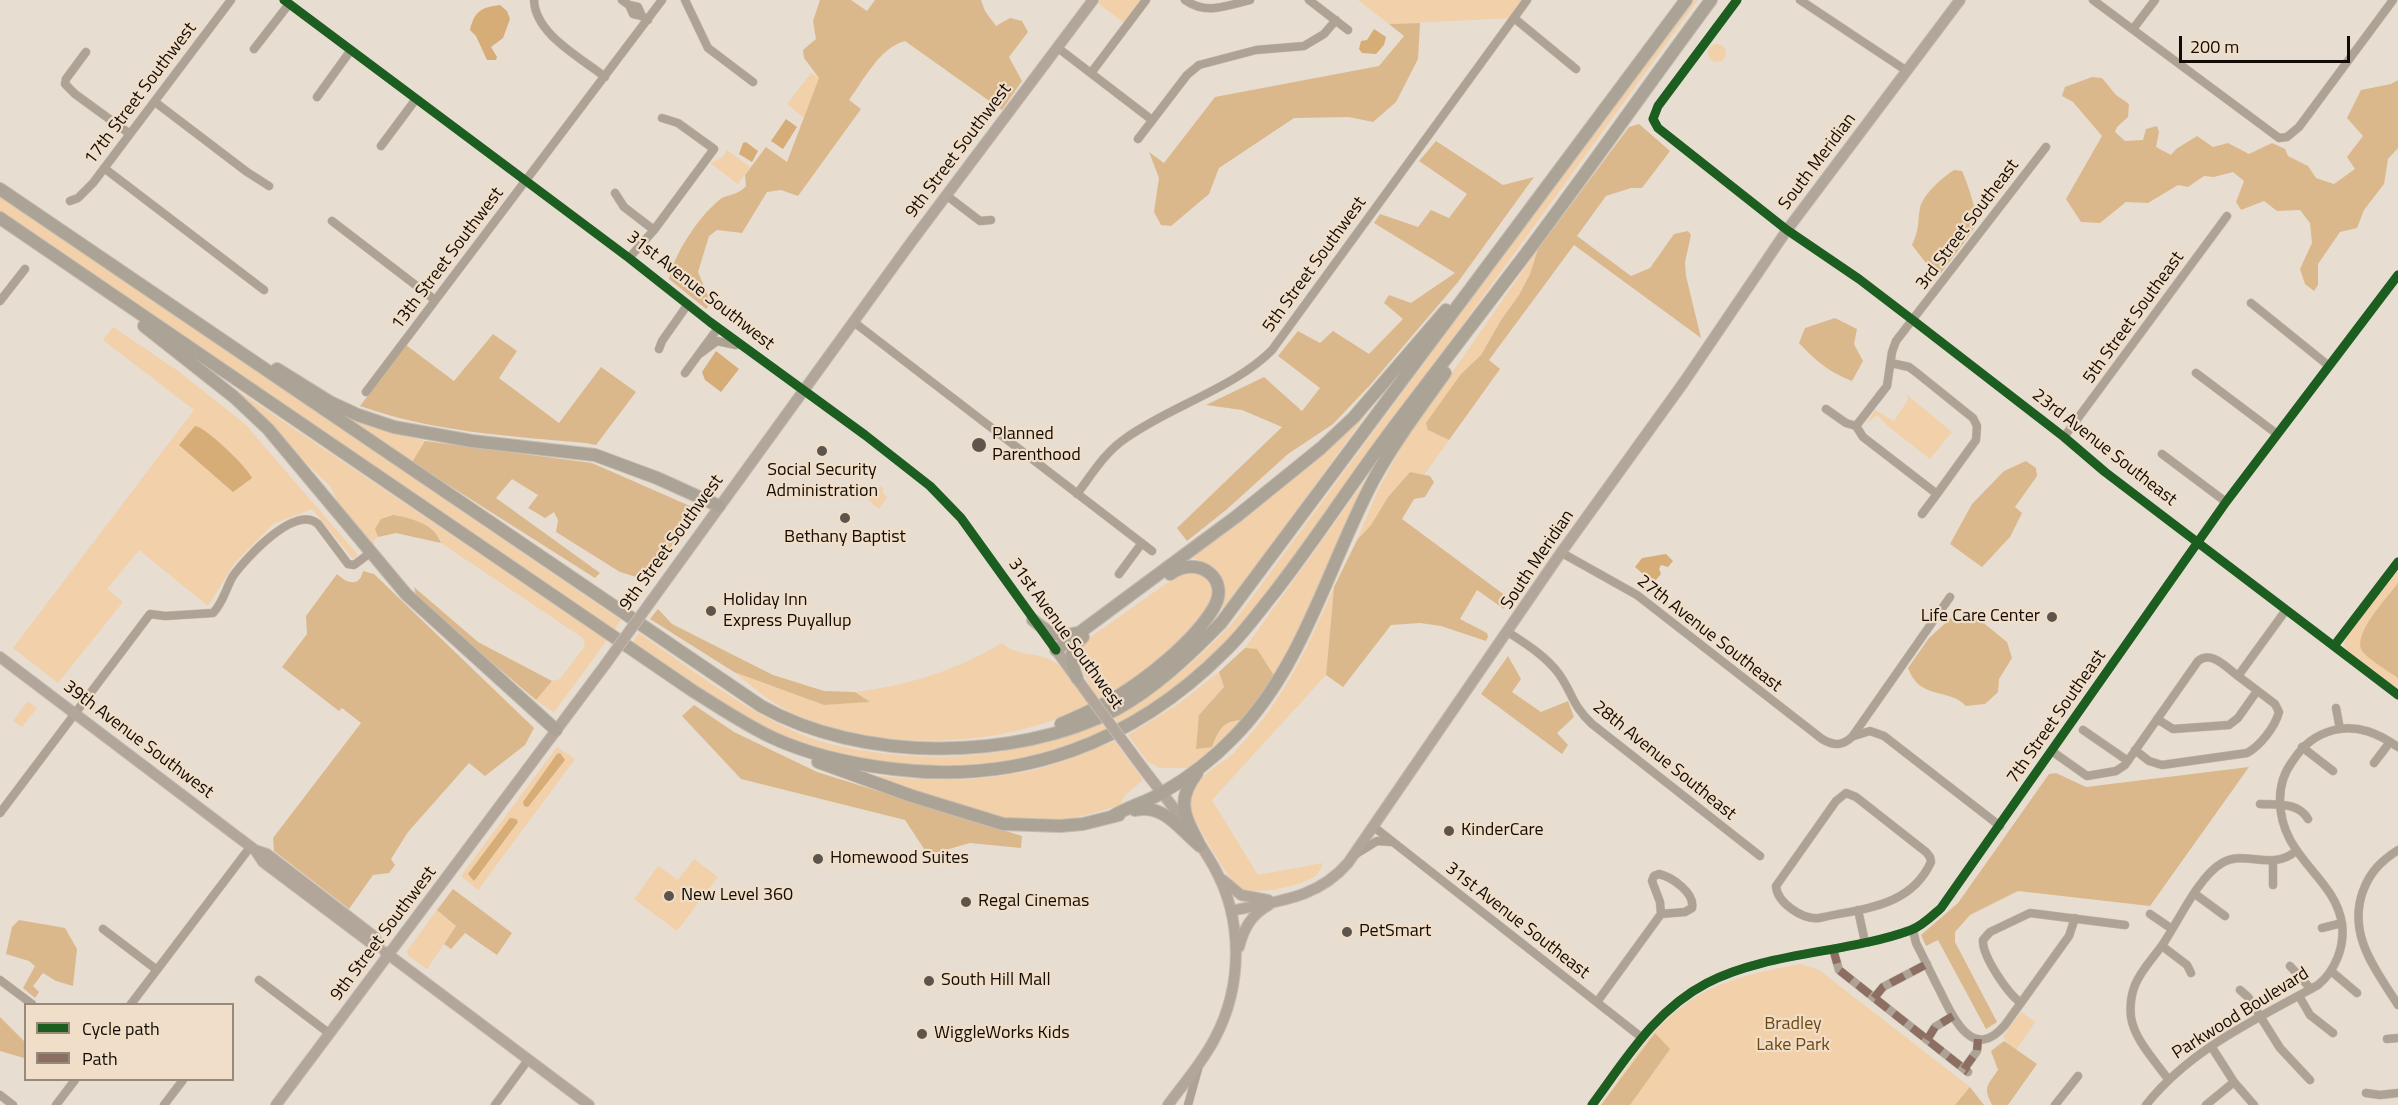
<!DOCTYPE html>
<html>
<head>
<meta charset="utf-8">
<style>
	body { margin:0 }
	#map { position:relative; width:2398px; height:1105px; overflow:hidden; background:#e8ddd1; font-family:"Titillium Web",sans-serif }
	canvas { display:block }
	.legend { position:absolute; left:24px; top:1003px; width:210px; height:78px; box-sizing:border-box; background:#f1dec8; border:2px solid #988a7a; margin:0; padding:8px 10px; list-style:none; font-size:18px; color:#120c05 }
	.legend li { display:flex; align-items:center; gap:12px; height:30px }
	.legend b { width:30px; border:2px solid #988a7a }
	.scale { position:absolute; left:2179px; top:36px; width:171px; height:27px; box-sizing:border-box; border:3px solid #120c05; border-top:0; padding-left:8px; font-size:18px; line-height:21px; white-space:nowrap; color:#120c05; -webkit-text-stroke:4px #f1dec8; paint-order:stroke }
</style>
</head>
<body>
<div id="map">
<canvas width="2398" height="1105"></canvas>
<ul class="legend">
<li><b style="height:8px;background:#1b5e20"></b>Cycle path</li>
<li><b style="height:8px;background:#8d6e63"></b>Path</li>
</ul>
<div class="scale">200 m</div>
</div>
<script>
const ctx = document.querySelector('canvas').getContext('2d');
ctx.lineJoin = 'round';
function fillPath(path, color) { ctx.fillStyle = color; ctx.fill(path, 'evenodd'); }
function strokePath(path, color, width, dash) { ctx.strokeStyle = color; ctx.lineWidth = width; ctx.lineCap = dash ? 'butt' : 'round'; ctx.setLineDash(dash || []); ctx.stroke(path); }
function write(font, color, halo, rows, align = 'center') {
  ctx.font = font + ' "Titillium Web",sans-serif'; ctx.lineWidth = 4.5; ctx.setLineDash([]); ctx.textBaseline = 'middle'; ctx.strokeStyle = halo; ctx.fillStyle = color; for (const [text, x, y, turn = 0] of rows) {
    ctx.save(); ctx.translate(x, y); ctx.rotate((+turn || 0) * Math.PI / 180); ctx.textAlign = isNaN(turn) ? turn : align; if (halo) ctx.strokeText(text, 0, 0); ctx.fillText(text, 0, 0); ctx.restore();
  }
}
fillPath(new Path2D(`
	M1100 0H1141L1124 23 1098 3Z
	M1358 0H1527L1514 18 1389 24Z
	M1691 0H1698L1276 582C1260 602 1245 626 1227 644 1195 676 1158 703 1118 723L1114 717C1162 691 1199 659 1236 619Z
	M1708 53a9 9 0 1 1 18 0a9 9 0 1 1-18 0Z
	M811 73 819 78 804 118 787 104Z
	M727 150 750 167 738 184 710 163 722 158Z
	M0 196 621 620 614 631 0 211Z
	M1538 249 1530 274 1519 295 1501 320 1481 355 1461 374 1428 430 1449 440 1424 475 1410 472 1388 497 1371 525 1357 540 1378 490 1404 442Z
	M113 327 178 371 245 424 358 555 353 559 312 509 273 524 234 564 208 606 139 550 107 589 123 602 58 683 13 648 194 410 103 340Z
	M216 376 607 640 555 711 553 712 536 700 552 681 560 679 585 646 583 638 441 543 439 536 375 529 378 537 373 541 375 544H369L343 512 330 486Z
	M1907 395 1952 432 1930 459 1889 427 1877 415 1866 424 1875 410 1894 421 1908 400Z
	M323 402 393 432 425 441 412 462Z
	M1375 402 1233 598 1221 611C1232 580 1220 566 1190 557 1258 510 1317 461 1375 402Z
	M1389 447 1275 677 1245 648Z
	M881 486 884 489 882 492 887 497 879 509 868 500Z
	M2398 570V689L2346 649 2344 643 2349 633Z
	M1193 571C1261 597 1124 686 1101 701L1090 686 1075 654 1082 643 1177 576Z
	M1334 587 1326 675 1212 800 1258 875 1323 863C1321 867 1319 872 1316 875 1304 886 1251 897 1238 887 1229 880 1196 824 1192 813 1191 810 1190 803 1191 800 1193 778 1218 766 1233 754 1238 748 1243 742 1248 737 1288 692 1310 642 1334 587Z
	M639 633C688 667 736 704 789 729 815 742 845 748 873 752 955 764 1025 753 1101 723L1108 731C1079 741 1050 752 1021 758 934 776 838 766 758 725 714 702 673 670 632 643Z
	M1002 643C1019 658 1037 651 1055 662 1069 671 1081 693 1091 707 1063 717 1036 727 1007 733 939 747 859 742 794 714 772 704 753 687 734 672L823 705 869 702 855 692C907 686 957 670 1002 643Z
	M1219 672 1224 687 1199 715 1212 747C1220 727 1224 720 1246 720L1199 762 1188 768H1160L1148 762 1128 735 1177 705Z
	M28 701 37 708 22 727 13 721Z
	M1115 741 1143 780 1125 795 1120 805C1090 815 1058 824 1026 821 975 817 916 791 868 775 926 781 984 783 1041 768 1066 761 1091 750 1115 741Z
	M557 747 575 759 478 890 461 876Z
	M694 859 718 877 677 931 634 899 658 866 678 880Z
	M437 910 456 926 427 969 409 956 407 951Z
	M1801 964 1819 970 1970 1087 1965 1105H1601C1626 1070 1649 1031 1684 1005 1717 980 1762 971 1801 964Z
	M2021 1012 2035 1022 2014 1053 2003 1036Z`), '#f1d0aa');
fillPath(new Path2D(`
	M820 0H851L867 11 875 0H981L985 11 996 26 1010 18 1022 21 1028 32 1009 57 1022 81 1002 110 905 41C879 48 864 80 849 100L861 109 798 196 781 190 767 192 742 233 717 230 709 236 698 272 711 303 706 309 669 279C674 254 698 218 718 201 727 193 736 197 746 186L745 175 766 147 787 162 819 78 804 58 803 50 816 39 813 21Z
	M1420 23 1418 59 1396 102 1373 122 1349 117 1294 118 1219 168 1209 194 1171 226 1161 225 1154 212 1159 178 1149 152 1164 163 1215 97 1379 66 1404 36 1389 24Z
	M2092 77 2102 78 2116 95 2129 104 2128 117 2117 127 2115 132 2125 141 2143 140 2146 129 2157 126 2159 132 2156 147 2171 155 2176 149 2197 136 2213 147 2228 143 2249 154 2272 143 2285 149 2288 156 2308 166 2316 178 2334 184 2355 169 2347 157 2363 136 2347 118 2361 90 2391 84 2398 80V148L2388 159 2384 184 2364 210 2357 228 2340 232 2318 264V285L2314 291 2305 284 2300 269 2312 243 2310 223 2300 210 2277 211 2264 201 2241 210 2236 202 2244 181 2233 172 2214 177 2204 176 2188 187 2178 185 2148 203 2126 202 2100 223 2081 222 2066 199 2102 136 2073 102 2062 96 2065 87Z
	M1639 124 1670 151 1642 188H1631L1606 196 1577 236 1631 276 1650 268 1674 234 1688 231 1691 235 1685 262 1686 276 1701 338 1574 245 1489 360 1500 369 1449 440 1428 430 1426 423 1461 374 1481 355 1501 320 1519 295 1530 274 1538 249 1629 127Z
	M1436 141 1503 185 1534 177 1458 282 1372 383 1333 424 1288 454 1226 510 1187 541 1177 528 1282 427 1242 410 1206 405 1264 377 1302 411 1320 388 1278 356 1298 331 1320 343 1333 331 1369 354 1403 319 1384 303 1389 295 1411 303 1455 273 1374 223 1380 214 1418 227 1431 210 1449 218 1467 194 1419 161Z
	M1954 170 1962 171C1966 179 1979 216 1976 224 1973 233 1948 263 1941 273L1932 271 1912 245C1920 227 1917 226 1920 208 1923 194 1943 177 1954 170Z
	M1835 318 1857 329 1854 344 1863 361 1852 381C1830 373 1815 360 1799 343L1805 328Z
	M493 334 517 351 499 378 559 423 601 367 636 392 596 445 586 443C509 436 433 432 360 406L406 345 454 381Z
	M425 441 592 463 699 510 646 580 620 572 556 532 558 520 554 512 545 518 528 508 538 495 512 479 496 498 600 573 595 578 412 462Z
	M2026 461 2036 468 2037 476 2015 507 2022 513 2010 537 1982 567 1950 544 1972 504 2004 471Z
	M1410 472 1430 476 1434 482 1425 497 1414 499 1402 519 1510 599 1504 609 1477 590 1460 619 1487 633 1488 637 1486 641 1441 626 1420 623 1391 625 1343 687 1326 675 1334 587 1357 540 1371 525 1388 497Z
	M393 515C411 518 435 524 441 543L396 533 378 537 375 529 381 519Z
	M363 571 374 574 534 728 525 745 485 776 469 763 408 832 391 859 395 865 389 873 373 875 349 909 274 851 273 838 361 723 342 708 339 711 282 667 307 634 306 616 337 574C347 583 359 588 363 571Z
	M2398 583V678C2387 670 2372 662 2363 652 2350 636 2388 597 2398 583Z
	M414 587 478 642 552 681 536 700 417 599Z
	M658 609 672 624 773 675 824 691 855 692 870 702 824 705 734 672 650 619Z
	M1951 618 1980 620 2007 642 2012 658 1999 679 1998 692 1985 704 1966 706C1948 687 1920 701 1908 668L1929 638Z
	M1245 648 1257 649 1275 677 1246 720C1224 720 1220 727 1212 747L1196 749 1199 715 1224 687 1219 672Z
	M1508 656 1521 679 1512 692 1541 712 1568 701 1574 717 1557 733 1568 745 1562 754 1481 694Z
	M694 705 734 732 817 772 1022 836 1021 848 970 843 928 855 905 820 741 779 682 716Z
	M2249 767 2150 906 2018 891 1970 915 1955 932V942L1997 1022 1986 1029 1938 940 1926 946 1921 935 1958 903 2049 774 2056 773 2086 787Z
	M453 889 512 933 497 955 465 933 451 949 444 944 456 926 437 910Z
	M19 920 65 928 77 949 73 986 56 981 43 973 33 986 39 992 35 998 23 988 35 966 29 961 6 954 12 927Z
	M0 1017 25 1042 24 1058 0 1051Z
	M1655 1033 1670 1049 1630 1105H1601Z
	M2004 1041 2037 1064 2008 1105H1992C1983 1087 1987 1086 1998 1070L1991 1051Z
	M1970 1087 1984 1105H1955Z`), '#dbb88b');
fillPath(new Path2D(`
	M500 5 507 11 510 19 503 38 491 47 497 57 496 60H487L476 36 470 30C474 12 481 7 500 5Z
	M1374 29 1386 37 1384 45 1376 54 1362 53 1359 49 1361 41 1367 40Z
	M786 119 797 127 783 149 771 141Z
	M746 142 758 151 752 162 739 154 743 143Z
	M716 351 739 369 721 392 705 380 702 372Z
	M195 426C207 428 247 467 252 478L233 492 179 445Z
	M1666 554 1673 561 1668 567 1661 565 1659 569 1661 574 1655 581H1651L1635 567 1642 558Z
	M560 753 565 760 528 807 524 806 523 802 557 754Z
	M510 818 516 819 518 822 474 881 468 874Z`), '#d6ac77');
const minor = new Path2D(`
	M284 0 629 258 710 322 865 435 930 486 961 518 1056 650
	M534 0C535 34 580 57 605 77
	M622 0 629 5 633 14 642 16 648 20
	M685 0 708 48 753 82
	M1185 0C1206 15 1226 6 1250 0
	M1309 0 1348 30
	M1737 0 1658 106 1653 119 1658 128 1787 230 1859 279 1914 321 2064 437 2105 472 2398 695
	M1800 0 1907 71
	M2093 0 2279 138 2287 137 2299 127 2393 0
	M629 5 638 7 642 16
	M1514 18 1576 69
	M2133 29 2155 0
	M1058 48 1152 120
	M254 49 289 4
	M86 52 66 79 65 84 75 94 130 134
	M1091 73 1146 0
	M317 97 351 50
	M155 102 247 172 269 186
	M1138 139 1187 75 1199 65 1256 50 1304 46 1324 34 1336 20
	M381 146 416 99
	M104 168 264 290
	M615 193 624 207 654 230
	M946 195 980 221 991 220
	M70 201 78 198 93 183 231 0
	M332 221 435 300
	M629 258 654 230 714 149 678 123 662 118
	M0 301 25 269
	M2251 303 2329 366
	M855 323 1152 551
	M659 349 662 341 688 304
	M701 353 717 341 736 345
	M685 373 718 328
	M2196 373 2277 434
	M366 392 662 0
	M1826 409 1846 423 1856 426 1863 437 1937 494 1976 440 1977 426 1973 418 1917 373 1909 367 1891 363
	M1856 426 1887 386 1892 352 1896 341 2046 147
	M2064 437 2227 216
	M2162 454 2226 502
	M1077 494C1092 474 1105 452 1126 438 1169 407 1236 387 1272 350L1527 0
	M1922 514 1937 494
	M1562 553 1637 595 1822 739C1834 746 1842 746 1852 737L1950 597
	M1119 574 1142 543
	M1508 632C1526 644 1546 656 1559 674 1573 694 1572 705 1592 724L1760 856
	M2334 646 2398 562
	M2336 708 2340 729
	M2157 719 2173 729 2229 725 2238 718 2257 691
	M2083 730 2128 761
	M1854 736 1870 731 1884 736 2000 826
	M2302 747 2333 771
	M2135 750 2149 761 2162 765 2247 753C2260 746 2275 727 2279 712L2275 704 2238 676
	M2053 752 2087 776 2116 771 2125 765 2198 661C2212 650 2227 668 2238 676L2286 610
	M2374 763 2390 742
	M1846 793 1856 797 1926 852 1930 857 1931 862C1910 908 1862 908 1819 918 1803 920 1777 903 1776 886L1836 801Z
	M2260 804C2278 805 2298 802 2308 819
	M0 813 150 614 165 616 213 613C223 603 226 588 233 576 246 558 295 504 318 524L348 564 354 565 366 556
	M1374 827 1641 1037
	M2398 850C2381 861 2370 872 2363 891 2347 935 2376 970 2398 1005
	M1356 854 1377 841 1391 842
	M2273 861V885
	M2195 894 2225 916
	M1858 910 1865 942
	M2150 914 2172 929
	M2322 928 2342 923
	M103 929 157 970
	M1913 930 1916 943C1924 958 1931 974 1939 989 1952 1015 1972 1064 2005 1025L2069 936 2075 918
	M2162 946 2187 965 2191 973
	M1833 949 1839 970 1968 1072
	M2290 966 2311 989
	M2331 971 2357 993
	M0 980 32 1004
	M259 980 330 1034
	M2240 990 2248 997 2280 1048 2310 1080
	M2299 996 2310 1015 2333 1033
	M1874 998 1883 987 1927 964
	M1597 1002 1661 914 1685 912 1692 908C1695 893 1672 877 1659 874L1654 876 1652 881 1660 902 1661 914
	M2021 1003C2008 994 1982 956 1983 940L1990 932 2030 913 2125 925
	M131 1004 251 846
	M2387 1039 2398 1038
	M1927 1040 1935 1027 1953 1016
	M2211 1046 2234 1082 2254 1105
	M1964 1069 1977 1051 1978 1039
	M2168 1079C2155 1061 2134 1039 2131 1017 2130 1007 2131 995 2135 985 2141 970 2154 957 2163 944 2178 922 2199 876 2222 863 2245 849 2271 872 2296 851
	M2366 1093 2380 1095 2398 1093
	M0 1095 13 1105
	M56 1105 75 1080
	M164 1105 183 1080
	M495 1105 528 1060
	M1188 1105 1198 1069
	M1592 1105C1626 1059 1655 1010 1707 983 1766 952 1849 953 1911 930 1922 926 1932 916 1941 908L2226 502 2398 275
	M2055 1105 2078 1076
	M2146 1105C2190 1049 2257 1019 2318 985 2335 971 2345 947 2342 924 2335 876 2280 858 2280 800 2280 786 2283 774 2292 762 2303 745 2315 735 2334 730 2358 724 2379 734 2398 747
	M2206 1105 2234 1082`);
const major = new Path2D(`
	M649 604 912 241 1093 0
	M1056 650 1091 698
	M0 657 255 850 267 854 375 937 379 947
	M1131 752C1158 790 1191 826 1214 867 1243 919 1243 985 1215 1038 1203 1062 1184 1083 1168 1105
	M255 850 263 862 372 944
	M1223 880 1241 895 1268 900
	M1231 911C1275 901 1316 900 1348 863L1560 554 1684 382 1787 230 1960 0
	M1239 947C1244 928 1251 915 1269 905
	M385 952 589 1105
	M276 1105 605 665`);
const highway = new Path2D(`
	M0 189 761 706C860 762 1014 762 1115 710 1155 688 1189 656 1221 623L1686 0
	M0 218 693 691C719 707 744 724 771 737 809 755 852 764 893 769 1021 785 1134 742 1224 652 1243 634 1258 613 1274 593 1317 538 1355 478 1397 423 1440 367 1483 311 1525 255 1588 171 1648 85 1711 0
	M144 326 234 397 268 429 406 594 556 730
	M277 369 330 402 358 415 394 427 472 441 595 455 657 478 719 506
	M1033 620C1047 632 1059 639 1077 633
	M1056 650 1237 516 1321 448 1354 417 1446 310
	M1077 678C1070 661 1068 650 1083 637
	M1061 724C1079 716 1098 708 1115 698 1148 678 1193 642 1213 609 1232 579 1198 554 1170 574
	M818 762 912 796 1003 824 1060 826 1083 824 1119 815
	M1197 773C1176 800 1184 815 1198 842
	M1135 810C1164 803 1180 830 1200 846
	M1113 816C1128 807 1146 802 1162 793 1188 778 1213 759 1234 737 1304 666 1328 565 1374 479 1395 441 1420 408 1445 373`);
strokePath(minor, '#c4bcb2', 9);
strokePath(major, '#c4bcb2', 12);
strokePath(highway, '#c4bcb2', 14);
strokePath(minor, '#aea295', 8);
strokePath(major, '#b2a69a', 10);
strokePath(highway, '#aca397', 12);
const majorBridge = new Path2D(`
	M605 665 649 604
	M1091 698 1131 752`);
strokePath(majorBridge, '#c4bcb2', 12, []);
strokePath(majorBridge, '#b2a69a', 10);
strokePath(new Path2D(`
	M1833 949 1839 970 1968 1072
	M1874 998 1883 987 1927 964
	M1927 1040 1935 1027 1953 1016
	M1964 1069 1977 1051 1978 1039`), '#8d6e63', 8, [15, 8]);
strokePath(new Path2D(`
	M284 0 629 258 710 322 865 435 930 486 961 518 1056 650
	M1737 0 1658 106 1653 119 1658 128 1787 230 1859 279 1914 321 2064 437 2105 472 2398 695
	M2334 646 2398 562
	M1592 1105C1626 1059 1655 1010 1707 983 1766 952 1849 953 1911 930 1922 926 1932 916 1941 908L2226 502 2398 275`), '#1b5e20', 9);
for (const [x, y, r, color] of [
	[979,445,8,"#5d554c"],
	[822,451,6,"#5d554c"],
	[845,518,6,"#5d554c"],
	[711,611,6,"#5d554c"],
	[2052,617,6,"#5d554c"],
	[1449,831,6,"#5d554c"],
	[818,859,6,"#5d554c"],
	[669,896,6,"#5d554c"],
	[966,902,6,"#5d554c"],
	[1347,932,6,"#5d554c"],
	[929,981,6,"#5d554c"],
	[922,1034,6,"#5d554c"]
]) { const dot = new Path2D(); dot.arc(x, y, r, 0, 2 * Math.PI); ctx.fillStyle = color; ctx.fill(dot); strokePath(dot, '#f1dec8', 2); }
write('18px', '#120c05', '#f1dec8', [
	["17th Street Southwest",141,94,-53],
	["9th Street Southwest",959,151,-53],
	["South Meridian",1818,162,-53],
	["3rd Street Southeast",1968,225,-53],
	["13th Street Southwest",448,259,-53],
	["5th Street Southwest",1315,265,-54],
	["31st Avenue Southwest",700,291,38],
	["5th Street Southeast",2134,318,-54],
	["23rd Avenue Southeast",2104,448,38],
	["9th Street Southwest",672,543,-54],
	["South Meridian",1538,560,-56],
	["31st Avenue Southwest",1065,634,54],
	["27th Avenue Southeast",1709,634,38],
	["7th Street Southeast",2057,717,-55],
	["39th Avenue Southwest",138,740,37],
	["28th Avenue Southeast",1664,761,39],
	["31st Avenue Southeast",1517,921,38],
	["9th Street Southwest",384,934,-53],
	["Parkwood Boulevard",2241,1014,-32]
]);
write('18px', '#120c05', '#f1dec8', [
	["Planned",992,435],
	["Parenthood",992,456],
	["Social Security",822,471,"center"],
	["Administration",822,492,"center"],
	["Bethany Baptist",845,538,"center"],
	["Holiday Inn",723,601],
	["Express Puyallup",723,622],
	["Life Care Center",2040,617,"right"],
	["KinderCare",1461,831],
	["Homewood Suites",830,859],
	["New Level 360",681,896],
	["Regal Cinemas",978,902],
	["PetSmart",1359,932],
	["South Hill Mall",941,981],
	["WiggleWorks Kids",934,1034]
], 'left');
write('18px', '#6d4710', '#f1dec8', [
	["Bradley",1793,1025],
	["Lake Park",1793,1046]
]);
</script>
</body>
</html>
